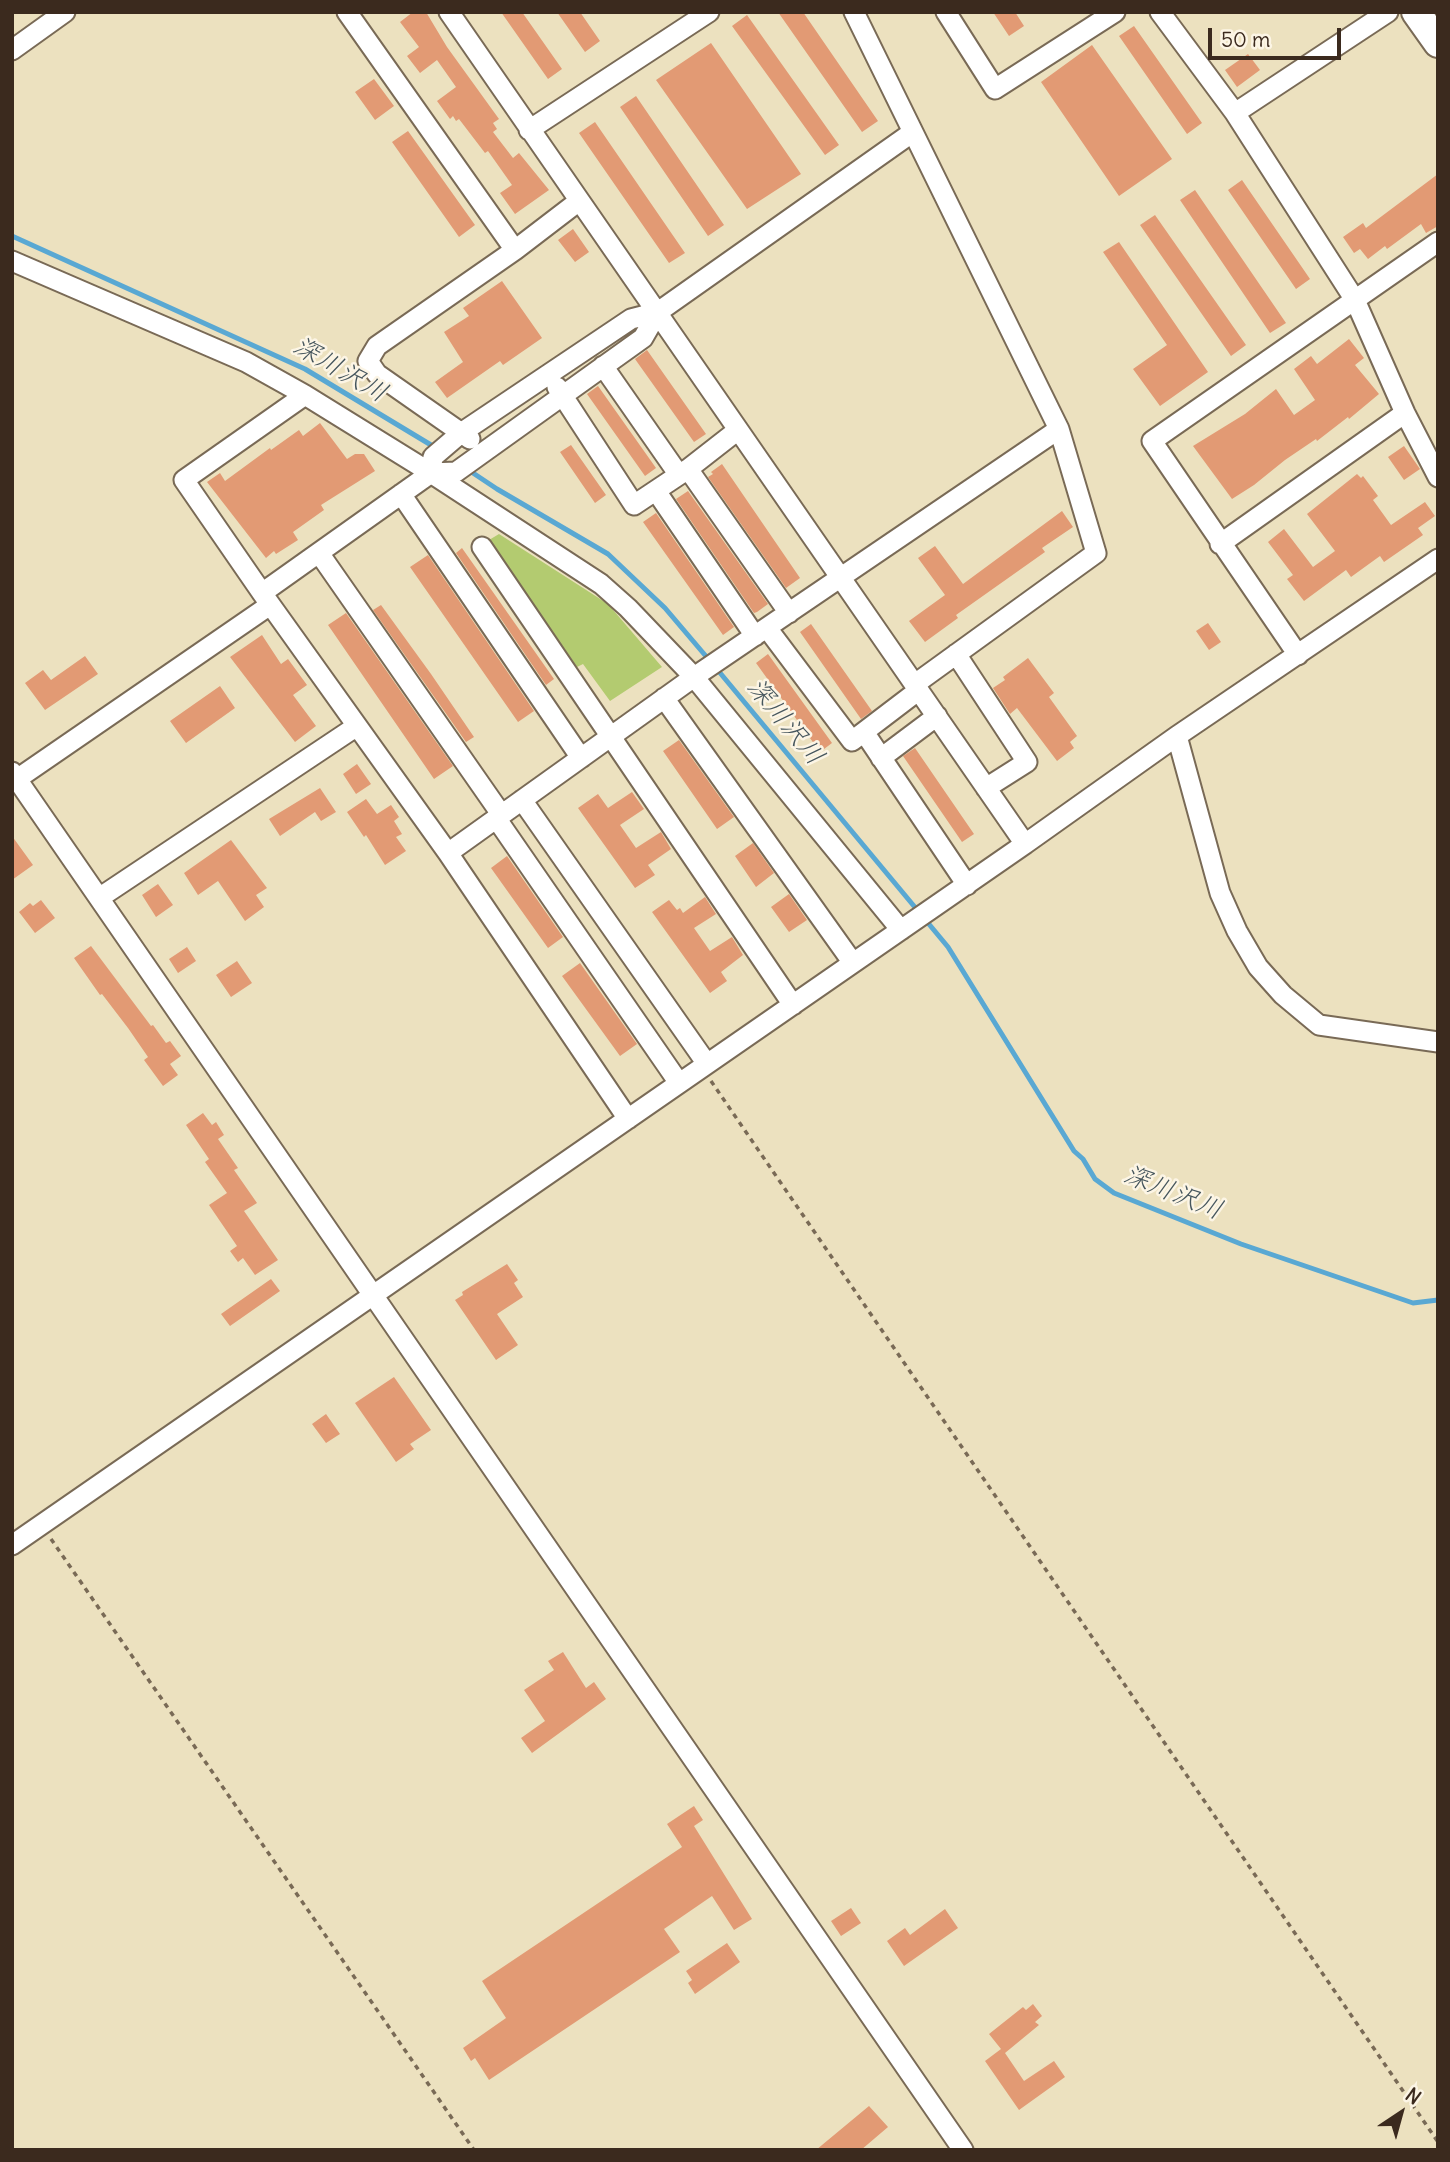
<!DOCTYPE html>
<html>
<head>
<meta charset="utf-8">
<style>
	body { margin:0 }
	#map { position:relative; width:1450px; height:2162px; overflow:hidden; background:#ece1bf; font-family:Delius,sans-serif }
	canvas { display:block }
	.frame { position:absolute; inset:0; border:14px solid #3b2a1e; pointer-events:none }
	.north { position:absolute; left:1366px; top:2078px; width:70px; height:70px; -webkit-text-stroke:5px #fcf5e5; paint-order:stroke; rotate:36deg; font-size:19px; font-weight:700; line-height:28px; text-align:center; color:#3b2a1e }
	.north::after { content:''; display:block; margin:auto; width:24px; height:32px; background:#3b2a1e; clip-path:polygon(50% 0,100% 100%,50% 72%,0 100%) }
	.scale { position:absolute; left:1208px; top:28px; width:133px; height:32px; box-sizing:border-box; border:4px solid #3b2a1e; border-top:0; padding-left:9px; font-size:21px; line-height:24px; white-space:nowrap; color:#3b2a1e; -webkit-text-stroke:5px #fcf5e5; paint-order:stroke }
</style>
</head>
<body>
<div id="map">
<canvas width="1450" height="2162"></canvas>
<div class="frame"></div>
<div class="north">N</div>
<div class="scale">50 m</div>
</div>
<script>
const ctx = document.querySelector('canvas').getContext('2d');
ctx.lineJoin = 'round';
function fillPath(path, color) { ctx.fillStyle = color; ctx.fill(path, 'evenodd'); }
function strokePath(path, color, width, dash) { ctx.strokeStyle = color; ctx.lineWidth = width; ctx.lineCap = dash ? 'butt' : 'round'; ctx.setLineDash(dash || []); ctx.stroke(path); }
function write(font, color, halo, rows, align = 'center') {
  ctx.font = font + ' Delius,"Klee One",sans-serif'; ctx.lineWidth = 5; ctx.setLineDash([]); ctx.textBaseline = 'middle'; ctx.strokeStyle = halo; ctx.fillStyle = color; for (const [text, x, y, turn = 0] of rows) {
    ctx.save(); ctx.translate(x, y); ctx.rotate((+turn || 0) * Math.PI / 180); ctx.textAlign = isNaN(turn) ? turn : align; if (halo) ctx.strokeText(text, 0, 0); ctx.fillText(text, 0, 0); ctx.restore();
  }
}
fillPath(new Path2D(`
	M499 534 608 604 662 667 610 701 583 664 577 667 489 540Z`), '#b3cb70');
strokePath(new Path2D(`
	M12 236 305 369 436 448
	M467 469 497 489 608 554 665 608 710 661
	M716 668 948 947 1074 1151 1083 1159 1095 1179 1114 1193 1241 1244 1413 1303 1438 1300`), '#59a8d3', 5);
fillPath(new Path2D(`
	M413 12H426L447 47 499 119 493 123 497 129 493 132 513 158 519 153 549 190 515 214 500 193 512 185 488 151 485 153 459 119 456 121 453 116 450 119 437 101 456 87 437 60 420 73 407 56 419 47 400 22Z
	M501 12H522L562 69 548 79Z
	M557 12H580L600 41 585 52Z
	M778 12H803L878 121 862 132Z
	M993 12H1015L1024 26 1009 36Z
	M747 15 839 145 825 155 732 26Z
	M1134 26 1202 123 1187 134 1119 36Z
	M711 43 801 174 747 209 656 80Z
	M1092 45 1172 159 1119 196 1041 82Z
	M1248 54 1260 70 1237 87 1225 70Z
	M374 79 394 106 375 120 355 92Z
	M636 96 724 225 708 236 620 107Z
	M595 122 685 253 669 263 579 133Z
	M408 131 475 225 459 237 392 142Z
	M1438 174V226L1426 233 1421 224 1387 249 1385 246 1368 259 1360 249 1354 253 1343 237 1363 223 1366 228Z
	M1242 180 1310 279 1296 289 1228 190Z
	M1195 190 1286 323 1270 333 1180 200Z
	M1155 215 1246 345 1231 356 1140 225Z
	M573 229 589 252 575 262 558 240Z
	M1119 242 1208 372 1160 406 1133 369 1167 345 1103 252Z
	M502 281 542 338 503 365 500 361 447 398 435 382 463 362 444 332 469 316 463 308Z
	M1349 339 1364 358 1355 365 1379 394 1349 419 1348 417 1317 441 1316 439 1285 460 1254 485 1232 499 1193 446 1245 414 1276 389 1294 415 1315 400 1294 369 1311 356 1317 364Z
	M647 350 706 434 694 442 635 359Z
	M598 386 656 468 645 476 587 394Z
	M320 423 347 459 355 454H364L375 471 321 505 324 510 293 532 298 540 276 554 274 551 266 558 207 482 220 473 225 481 270 448 271 450 299 430 303 436Z
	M571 445 606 495 595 503 560 452Z
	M1404 446 1420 469 1404 480 1388 457Z
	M722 464 800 578 786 588 708 477 713 474 711 472Z
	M1357 474 1361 478 1363 476 1378 496 1373 500 1391 525 1425 502 1435 516 1418 528 1423 535 1384 562 1380 556 1351 577 1346 570 1304 601 1287 579 1293 575 1268 542 1284 529 1313 567 1335 551 1307 514Z
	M688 491 768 604 757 612 754 613 676 499Z
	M1062 511 1073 527 1042 548 1045 552 956 615 958 618 925 642 909 621 945 595 918 558 935 546 963 584Z
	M656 513 734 627 723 635 643 522Z
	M462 548 554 679 546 685 456 553Z
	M428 555 534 711 518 722 410 567Z
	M381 605 431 674 474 737 466 742 373 610Z
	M346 613 453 766 434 779 328 625Z
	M1208 623 1221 642 1209 650 1196 631Z
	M811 624 872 711 861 719 800 632Z
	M262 635 281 664 288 659 307 685 293 695 316 726 295 742 230 657Z
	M768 654 832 743 820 752 756 663Z
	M85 656 98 674 45 710 25 683 43 670 51 680Z
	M1028 658 1054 693 1049 697 1077 736 1070 742 1074 748 1057 761 1017 708 1010 714 993 688 1005 680 1003 677Z
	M220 686 235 708 186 743 170 721Z
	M679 740 734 817 717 829 663 751Z
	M915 748 974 834 962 842 903 756Z
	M357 764 371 784 356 794 343 774Z
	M320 788 336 812 321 821 315 812 280 836 269 819Z
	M632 792 644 809 620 825 636 848 661 832 671 849 648 865 655 875 635 888 578 808 598 794 608 808Z
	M366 799 377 814 391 805 399 817 394 821 402 834 396 837 406 851 385 865 366 835 364 837 347 812Z
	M12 836 33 865 12 880Z
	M231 840 267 888 256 895 264 907 245 921 218 881 198 895 184 873Z
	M753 843 774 873 756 887 735 856Z
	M507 856 563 937 548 948 491 868Z
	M158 884 173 905 156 917 142 895Z
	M789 894 807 920 789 932 771 907Z
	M705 897 716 914 694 928 710 951 732 937 743 955 721 972 727 981 710 993 652 912 669 900 677 910 680 908 683 913Z
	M41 900 55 918 35 933 19 912 30 903 33 906Z
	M91 946 151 1026 153 1025 166 1043 170 1041 181 1056 170 1064 178 1075 163 1086 144 1060 148 1057 128 1028 102 994 100 995 74 958Z
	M187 947 196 961 178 973 169 959Z
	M237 961 252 983 231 997 216 975Z
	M580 963 637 1044 620 1056 562 976Z
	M203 1113 212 1125 216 1122 224 1135 218 1139 238 1168 234 1170 257 1203 244 1211 278 1260 255 1275 243 1258 238 1262 230 1251 237 1246 209 1205 227 1193 205 1162 209 1159 186 1125Z
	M507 1264 518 1280 514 1283 523 1297 497 1314 518 1345 496 1360 455 1300 463 1295 462 1292Z
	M271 1279 280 1291 230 1326 221 1314Z
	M394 1377 431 1430 410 1444 414 1449 396 1462 355 1403Z
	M326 1414 340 1434 326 1443 312 1424Z
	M563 1652 586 1688 594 1682 606 1699 532 1753 521 1738 545 1721 524 1690 554 1670 548 1661Z
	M694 1806 703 1820 694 1826 752 1919 734 1930 712 1896 664 1929 680 1952 489 2080 475 2058 471 2061 463 2048 506 2018 482 1981 682 1847 667 1824Z
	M851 1908 861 1923 841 1936 831 1921Z
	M945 1909 958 1928 904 1966 887 1941 905 1928 910 1935Z
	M727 1943 740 1962 695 1994 688 1983 692 1980 686 1971Z
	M1033 2004 1042 2016 1035 2022 1039 2025 1005 2053 1024 2081 1054 2061 1065 2077 1019 2110 985 2061 1001 2049 989 2034 1023 2007 1026 2010Z
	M869 2106 888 2127 861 2150H816Z`), '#e29a74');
const minor = new Path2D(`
	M347 12 515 250
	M946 12 995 89 1115 12
	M1160 12 1235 113 1355 300 1405 413 1438 477
	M12 50 65 12
	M1235 113 1388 12
	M529 130 709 12
	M12 261 246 362 305 395 431 473 601 584 628 608 694 677 901 930
	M603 366 679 475
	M557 387 634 505 688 469 738 430
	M305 395 184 480 262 593 448 853 628 1119
	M470 439 377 374 368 361 377 346 515 250 579 201
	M688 469 789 613
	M431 473 433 457 461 433 631 319 658 312 913 132
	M656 491 755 636
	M401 494 581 758
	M1220 544 1405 413
	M482 547 793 1005
	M319 553 501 814
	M262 593 431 473 456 472 643 338 658 312
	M767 628 852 741 919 690
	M956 654 1027 762 986 788
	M1298 655 1152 441 1438 242
	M915 684 1096 553 1059 429
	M664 698 853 963
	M864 732 967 885
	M1177 736 1220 893 1237 931 1258 967 1283 995 1319 1025 1438 1042
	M881 758 937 716
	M12 772 963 2150
	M17 779 270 605
	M522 800 707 1064
	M496 818 679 1083
	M1025 844 1177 736 1438 559
	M448 853 694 677 1059 429 854 12
	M99 898 357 726
	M12 1545 1025 844 449 12`);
const highway = new Path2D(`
	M1416 12 1438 43`);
strokePath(minor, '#796a56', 23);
strokePath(highway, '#796a56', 32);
strokePath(new Path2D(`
	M711 1081 1438 2142
	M51 1539 474 2150`), '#796a56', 3.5, [5, 5]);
strokePath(minor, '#fff', 19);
strokePath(highway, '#fff', 28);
write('italic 26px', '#46565d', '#fcf5e5', [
	["深川沢川",340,370,30],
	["深川沢川",785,722,50],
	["深川沢川",1173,1193,22]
]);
</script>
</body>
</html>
